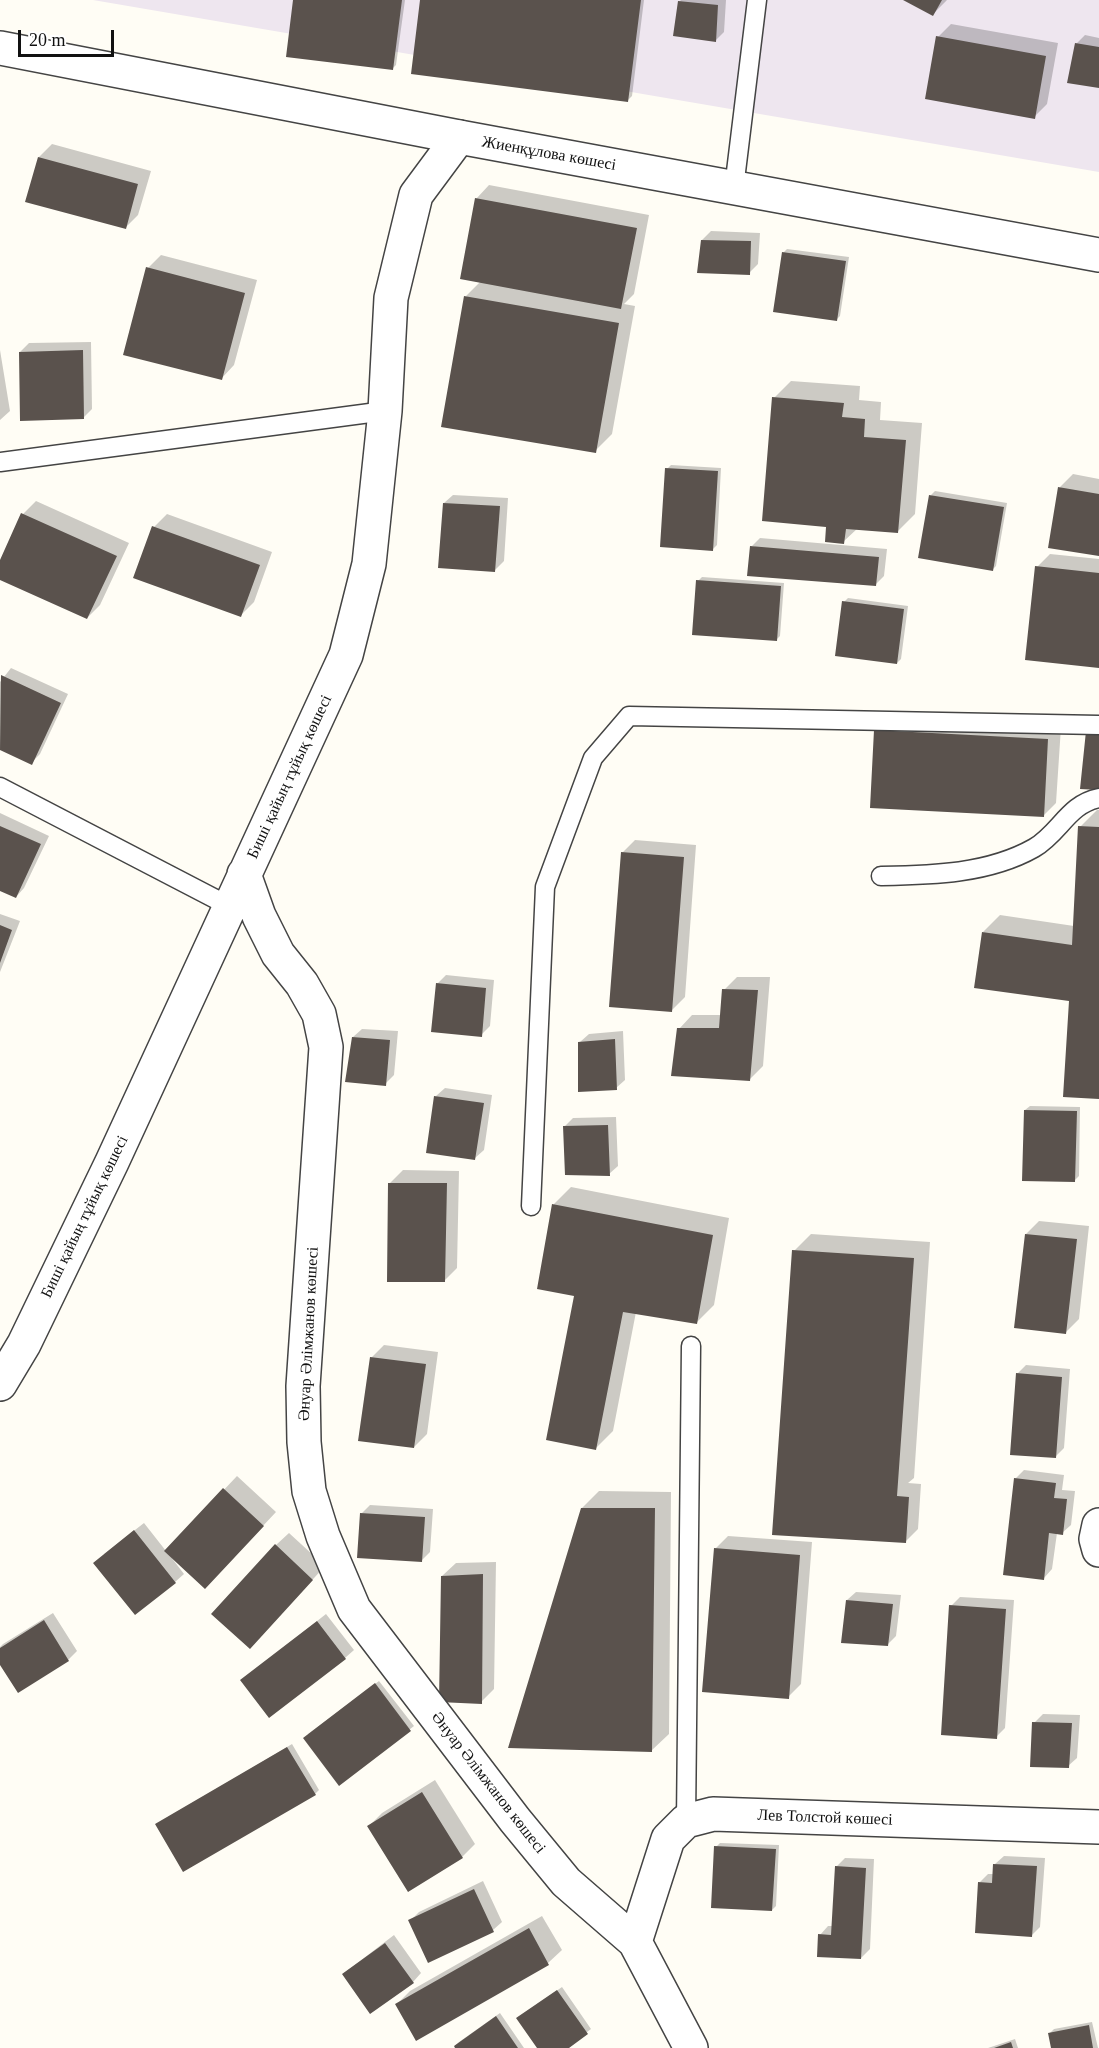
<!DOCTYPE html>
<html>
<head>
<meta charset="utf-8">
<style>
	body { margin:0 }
	#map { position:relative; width:1099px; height:2048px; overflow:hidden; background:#fffdf5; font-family:Georgia,serif }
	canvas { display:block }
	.scale { position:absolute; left:18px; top:30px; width:96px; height:27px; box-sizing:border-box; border:3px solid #111; border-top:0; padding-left:8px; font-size:18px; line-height:21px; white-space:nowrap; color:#111; -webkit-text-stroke:4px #fff; paint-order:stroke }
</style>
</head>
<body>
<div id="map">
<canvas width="1099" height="2048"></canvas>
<div class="scale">20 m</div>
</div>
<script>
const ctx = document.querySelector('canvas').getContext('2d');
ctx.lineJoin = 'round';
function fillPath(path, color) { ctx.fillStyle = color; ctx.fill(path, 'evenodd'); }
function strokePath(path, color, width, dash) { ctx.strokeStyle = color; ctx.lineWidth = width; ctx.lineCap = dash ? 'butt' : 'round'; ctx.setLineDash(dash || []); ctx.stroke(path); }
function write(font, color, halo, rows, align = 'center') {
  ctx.font = font + ' Georgia,serif'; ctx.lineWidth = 6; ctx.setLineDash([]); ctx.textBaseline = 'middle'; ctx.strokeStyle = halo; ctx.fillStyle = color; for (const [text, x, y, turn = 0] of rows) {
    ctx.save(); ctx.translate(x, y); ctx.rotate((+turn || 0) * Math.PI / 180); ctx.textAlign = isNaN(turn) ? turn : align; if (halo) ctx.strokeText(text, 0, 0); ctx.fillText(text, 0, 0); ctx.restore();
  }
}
fillPath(new Path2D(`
	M93 0H1099V172Z`), '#eee6ef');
fillPath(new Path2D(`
	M294 0H405L396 65 392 69Z
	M422 0H644L632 96 628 100Z
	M681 0H726L724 32 716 40 679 2Z
	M906 0H947L933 14Z
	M951 24 1058 43 1047 104 1034 117 938 37Z
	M1085 35 1099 38V86L1076 44Z
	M52 144 151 171 138 215 125 228 27 201 39 157Z
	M489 185 649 215 634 294 624 304 635 306 612 434 595 451 466 296 481 281 476 199Z
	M711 231 760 233 758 264 749 273 702 240Z
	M787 249 849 257 840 316 836 320 783 253Z
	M161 255 257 280 234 365 221 379 148 268Z
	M91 342 92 409 83 418 20 352 29 343Z
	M0 350 10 411 0 420Z
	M791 381 860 386 859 400 881 402 880 420 922 423 915 514 898 531 858 528 843 542 774 398Z
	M671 465 721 468 717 545 713 549 667 469Z
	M1073 474 1099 479V555L1060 487Z
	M935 491 1007 503 996 566 992 570 931 495Z
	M453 495 508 498 504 561 495 570 444 503Z
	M36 501 129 543 100 605 87 618 0 578V563L23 514Z
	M167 514 272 552 254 602 241 615 154 527Z
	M760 538 887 549 884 576 875 585 752 546Z
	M1050 554 1099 559V666L1037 567Z
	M702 577 784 583 780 636 776 640 698 581Z
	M848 598 908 606 901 659 897 663 844 602Z
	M11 668 68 694 40 754 31 763 0 748V682Z
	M888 717 1061 727 1056 803 1043 816 875 730Z
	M1097 810H1099V1097L1070 1000 983 932 1000 915 1074 926 1080 827Z
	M0 813 49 836 24 888 16 897 0 889Z
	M635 840 696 845 685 997 672 1010 622 853Z
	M0 914 20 921 0 972Z
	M446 975 494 980 490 1026 481 1035 437 984Z
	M737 977H770L763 1066 749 1080 679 1029 692 1015H722L724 990Z
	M362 1029 398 1031 394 1075 385 1084 353 1037Z
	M623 1031 625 1080 616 1088 580 1042 589 1034Z
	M445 1088 492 1095 484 1150 475 1158 436 1096Z
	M1030 1106 1080 1107 1079 1176 1075 1180 1025 1110Z
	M616 1117 618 1166 609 1174 564 1127 573 1118Z
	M403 1170 459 1171 457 1268 444 1281 390 1183Z
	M571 1187 729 1218 714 1305 697 1322 636 1312 613 1431 596 1448 576 1295 539 1288 554 1204Z
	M1039 1221 1089 1226 1079 1319 1066 1332 1026 1234Z
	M811 1234 930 1242 914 1478 908 1483 921 1484 918 1529 905 1542 794 1251Z
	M384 1345 438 1352 427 1434 414 1447 371 1358Z
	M1026 1365 1070 1369 1064 1448 1055 1457 1017 1374Z
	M1024 1470 1064 1475 1062 1490 1075 1491 1071 1525 1062 1533H1057L1052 1569 1044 1578 1015 1479Z
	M237 1476 276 1512 218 1574 171 1557 184 1574 175 1582 104 1554 144 1523 166 1551Z
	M599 1491 671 1492 669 1734 651 1751 582 1508Z
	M370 1505 433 1509 430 1552 421 1561 361 1514Z
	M289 1533 325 1566 263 1634 276 1545Z
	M728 1536 812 1542 801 1684 788 1697 715 1549Z
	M496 1562 494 1689 481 1702 442 1576 456 1563Z
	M856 1592 901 1595 896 1636 887 1645 847 1600Z
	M960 1597 1014 1600 1005 1728 996 1737 951 1606Z
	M53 1613 77 1651 68 1660 0 1662V1647L3 1644Z
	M326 1614 354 1650 345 1658 242 1680Z
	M379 1681 414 1726 340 1784 308 1734Z
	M1043 1714 1080 1715 1077 1758 1068 1766 1034 1723Z
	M292 1744 319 1790 315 1794 157 1825Z
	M435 1780 475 1844 462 1857 369 1826 382 1813Z
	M720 1843 779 1845 776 1906 772 1910 716 1847Z
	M1004 1856 1045 1858 1040 1927 1032 1935 980 1882 988 1874H994L995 1864Z
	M845 1858 874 1859 870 1949 861 1958 820 1935 828 1926H833L836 1867Z
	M483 1881 502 1922 493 1930 410 1921 419 1912Z
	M542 1916 562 1950 548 1963 417 2038 397 2004 410 1991Z
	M394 1935 421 1973 413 1982 343 1974Z
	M562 1987 591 2029 566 2048H539L522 2015Z
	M500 2013 524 2048H457L455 2046 459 2042Z
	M1092 2022 1098 2048H1053L1050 2033 1054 2029Z
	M1015 2039 1018 2048H988Z`), '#0003');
fillPath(new Path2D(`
	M293 0H402L393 70 286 57Z
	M420 0H641L628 102 411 74Z
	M903 0H942L933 16Z
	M678 1 718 5 716 42 673 36Z
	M936 36 1046 56 1035 119 925 99Z
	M1075 43 1099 47V88L1067 83Z
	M38 157 138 184 126 229 25 202Z
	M475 198 637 228 621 309 460 279Z
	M701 240 751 241 750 275 697 273Z
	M782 252 846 261 837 321 773 312Z
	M146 267 245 293 222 380 123 355Z
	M464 296 619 323 596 453 441 427Z
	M83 350 84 419 20 421 19 352Z
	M772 397 844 403 842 417 865 419 864 437 906 440 898 533 846 529 844 544 825 542 826 527 762 521Z
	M665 468 718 471 713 551 660 547Z
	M1058 487 1099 494V556L1048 548Z
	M929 495 1004 507 993 571 918 558Z
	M443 503 500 506 495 572 438 568Z
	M21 513 117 556 87 619 0 580V560Z
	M152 526 260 565 241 617 133 578Z
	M750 546 879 557 876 586 747 576Z
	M1035 566 1099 573V668L1025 660Z
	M696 580 781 586 777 641 692 635Z
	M842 601 904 609 897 664 835 656Z
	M1 675 61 703 32 765 0 750Z
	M874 730 1048 739 1044 817 870 808Z
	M1086 731 1099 732V790L1080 789Z
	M0 826 41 844 16 898 0 891Z
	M1078 826 1099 827V1099L1063 1097 1069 1001 974 988 982 932 1072 945Z
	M621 852 684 857 672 1012 609 1007Z
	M0 925 12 930 0 963Z
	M436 983 486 988 482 1037 431 1032Z
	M722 989 758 990 750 1081 671 1076 677 1028H719Z
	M352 1037 390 1040 386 1086 345 1082Z
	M615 1039 617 1090 578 1092V1042Z
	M434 1096 484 1103 475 1160 426 1153Z
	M1024 1110 1077 1111 1075 1182 1022 1181Z
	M608 1125 610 1176 565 1175 563 1126Z
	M388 1183H447L445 1282H387Z
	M552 1204 713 1235 697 1324 623 1312 596 1450 546 1440 574 1296 537 1289Z
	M1025 1234 1077 1239 1066 1334 1014 1328Z
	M792 1250 914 1258 897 1496 909 1497 906 1543 772 1535Z
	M370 1357 426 1364 414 1448 358 1441Z
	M1016 1373 1062 1377 1056 1458 1010 1455Z
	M1014 1478 1056 1483 1054 1498 1067 1499 1063 1535 1049 1533 1044 1580 1003 1575Z
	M223 1488 264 1526 205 1589 164 1551Z
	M581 1508H655L652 1752 508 1748Z
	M360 1513 425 1517 422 1562 357 1558Z
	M134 1530 176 1583 135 1615 93 1563Z
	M275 1544 313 1580 250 1649 211 1614Z
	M714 1548 800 1555 789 1699 702 1692Z
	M483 1574 482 1704 439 1702 441 1576Z
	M846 1600 893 1604 888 1646 841 1643Z
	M949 1605 1006 1609 997 1739 941 1735Z
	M44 1620 69 1661 18 1693 0 1665V1648Z
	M317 1621 346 1659 269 1718 240 1680Z
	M375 1683 411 1731 339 1786 303 1738Z
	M1032 1722 1072 1723 1069 1768 1030 1767Z
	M287 1747 316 1795 183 1872 155 1824Z
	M422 1792 463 1858 408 1892 367 1826Z
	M714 1846 776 1849 772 1911 711 1908Z
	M993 1864 1037 1866 1032 1937 975 1933 978 1882 992 1883Z
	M835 1866 866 1868 861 1959 817 1957 818 1934 831 1935Z
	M474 1889 494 1932 428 1963 408 1920Z
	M529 1928 549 1965 416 2041 395 2004Z
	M385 1943 414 1983 370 2014 342 1974Z
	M557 1990 588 2034 569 2048H537L516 2018Z
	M496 2016 518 2048H455L454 2046Z
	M1089 2025 1093 2048H1051L1048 2033Z
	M1011 2042 1013 2048H994Z`), '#5a524d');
const service = new Path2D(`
	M734 188 757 0
	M0 462 385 411
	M0 787 229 906
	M881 876C932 875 988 874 1034 848 1060 833 1068 804 1099 798
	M531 1206 545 887 593 758 629 716 1099 725
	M686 1821 691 1346`);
const minor = new Path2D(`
	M244 874 259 916 278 954 302 984 319 1014 326 1047 303 1386 304 1442 309 1491 323 1536 354 1609 515 1820 566 1882 635 1942 691 2048
	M0 1384 24 1344 112 1162 346 655 369 564 385 411 391 298 416 195 459 137
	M1099 1525 1096 1539 1099 1550
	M635 1942 668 1839 686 1821 713 1814 1099 1827`);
const tertiary = new Path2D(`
	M0 48 459 137 1099 255`);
strokePath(service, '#444', 21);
strokePath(minor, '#444', 36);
strokePath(tertiary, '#444', 36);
strokePath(service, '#fff', 18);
strokePath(minor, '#fff', 33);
strokePath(tertiary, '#fff', 33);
write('16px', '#111', '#fff', [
	["Жиенқұлова көшесі",549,154,10],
	["Биші қайың тұйық көшесі",290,777,-65],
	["Биші қайың тұйық көшесі",85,1217,-64],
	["Әнуар Әлімжанов көшесі",309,1334,-87],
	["Әнуар Әлімжанов көшесі",488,1783,52],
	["Лев Толстой көшесі",825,1818,2]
]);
</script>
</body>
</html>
